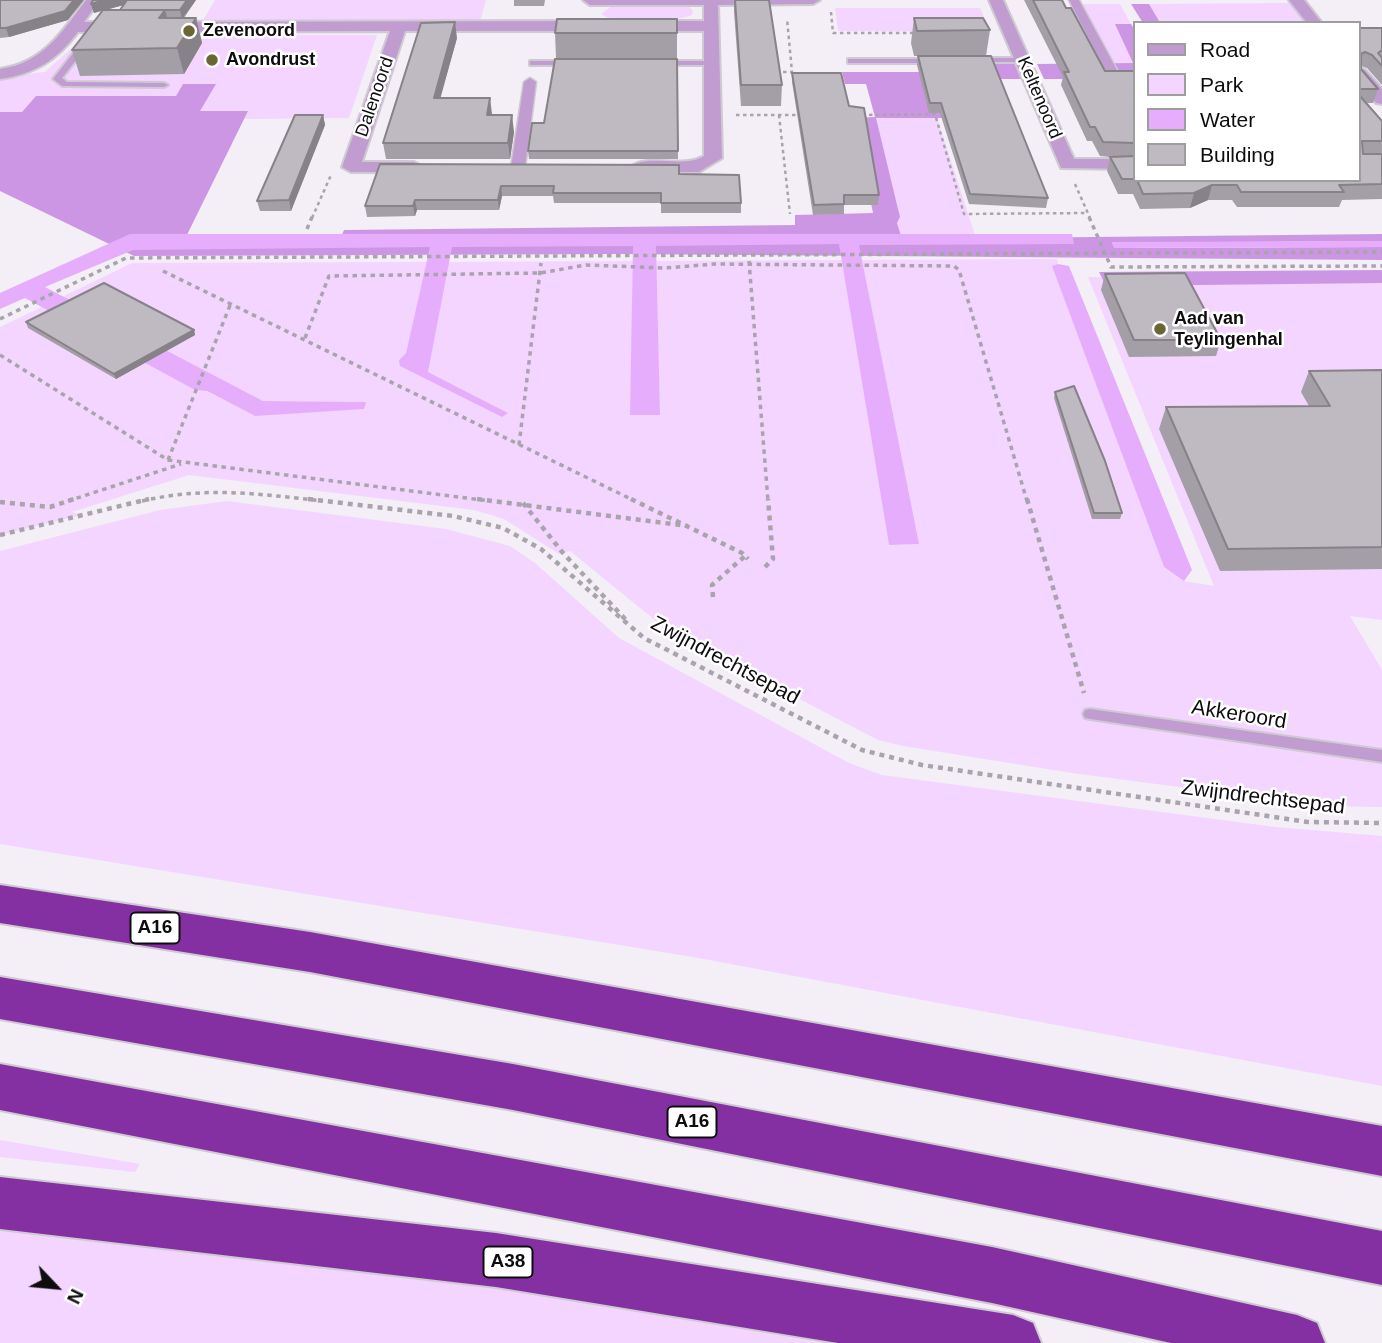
<!DOCTYPE html>
<html>
<head>
<meta charset="utf-8">
<style>
	body { margin:0 }
	#map { position:relative; width:1382px; height:1343px; overflow:hidden; background:#f4eef7; font-family:Helvetica,sans-serif }
	canvas { display:block }
	.legend { position:absolute; left:1133px; top:21px; width:228px; height:161px; box-sizing:border-box; background:#fff; border:2px solid #9f9e9f; margin:0; padding:9px 12px; list-style:none; font-size:21px; color:#0e0c0f }
	.legend li { display:flex; align-items:center; gap:14px; height:35px }
	.legend b { width:35px; border:2px solid #9f9e9f }
	.north { position:absolute; left:21px; top:1252px; width:70px; height:70px; -webkit-text-stroke:5px #fff; paint-order:stroke; rotate:116deg; font-size:19px; font-weight:700; line-height:28px; text-align:center; color:#0e0c0f }
	.north::after { content:''; display:block; margin:auto; width:24px; height:32px; background:#0e0c0f; clip-path:polygon(50% 0,100% 100%,50% 72%,0 100%) }
</style>
</head>
<body>
<div id="map">
<canvas width="1382" height="1343"></canvas>
<ul class="legend">
<li><b style="height:9px;background:#c19cd0"></b>Road</li>
<li><b style="height:19px;background:#f3d5ff"></b>Park</li>
<li><b style="height:19px;background:#e6adfc"></b>Water</li>
<li><b style="height:19px;background:#bfb9c1"></b>Building</li>
</ul>
<div class="north">N</div>
</div>
<script>
const ctx = document.querySelector('canvas').getContext('2d');
ctx.lineJoin = 'round';
function fillPath(path, color) { ctx.fillStyle = color; ctx.fill(path, 'evenodd'); }
function strokePath(path, color, width, dash) { ctx.strokeStyle = color; ctx.lineWidth = width; ctx.lineCap = dash ? 'butt' : 'round'; ctx.setLineDash(dash || []); ctx.stroke(path); }
function write(font, color, halo, rows, align = 'center') {
  ctx.font = font + ' Helvetica,sans-serif'; ctx.lineWidth = 5; ctx.setLineDash([]); ctx.textBaseline = 'middle'; ctx.strokeStyle = halo; ctx.fillStyle = color; for (const [text, x, y, turn = 0] of rows) {
    ctx.save(); ctx.translate(x, y); ctx.rotate((+turn || 0) * Math.PI / 180); ctx.textAlign = isNaN(turn) ? turn : align; if (halo) ctx.strokeText(text, 0, 0); ctx.fillText(text, 0, 0); ctx.restore();
  }
}
fillPath(new Path2D(`
	M215 0H486L480 21 202 22Z
	M1291 3 1309 21H1158L1149 4Z
	M620 4H684L693 10 692 15C673 22 617 26 601 14L610 7Z
	M1070 4H1120L1131 24 1116 25 1134 63H1101Z
	M835 8H980L990 32 838 31Z
	M105 35H377L349 118 244 119 247 112 199 111 215 84H183L176 96H36L22 112H0V77L45 72 84 37Z
	M875 118H937L976 238 901 239 897 223 900 217Z
	M1057 259 1058 264 1053 267 1164 567 1184 581 1214 586 1088 277 1382 281V620L1350 616 1382 670V807L1325 806 1072 773 903 746 878 740 667 630 570 551 559 554 504 519 474 510 189 475 72 512 81 515 0 535V327L42 307 195 390 206 391 255 416 366 402 263 401 62 297 132 263 427 262 406 353 399 360 508 413 428 372 448 262 633 261 631 415 660 414 655 261 842 260 889 545 918 544 862 260Z
	M227 501 446 529 510 546 535 563 619 638 849 763 882 775 1275 827 1382 836V1086L693 957 0 844V551L160 510Z
	M0 1141V1140L140 1164 135 1172 0 1157Z
	M0 1226 527 1293 822 1343H0Z`), '#f3d5ff');
fillPath(new Path2D(`
	M1131 4H1149L1159 21 1311 23H1143Z
	M1115 24H1131L1135 30V79H1044L1037 64 1133 63Z
	M994 62 1018 63 1026 79H947L956 118H876L900 217 897 223 902 239 1382 234V241L1112 243 1115 248 1382 247V260L622 254 134 256 0 191V112H22L36 96H176L183 84H216L200 111H248L182 245 338 244 344 230 795 225V215L873 213 854 118 875 117 866 84H845L842 72H996Z
	M1382 270V283L1106 286 1099 272Z`), '#cd96e4');
fillPath(new Path2D(`
	M130 234H1072L1074 244 859 245 919 544 889 545 839 244 656 246 660 415H630L633 246 452 247 428 372 508 413 502 417 400 366 399 360 406 353 430 247 133 250 45 287 263 401 366 402 364 409 255 416 207 391 195 390 25 298 0 309V293Z
	M1382 241V247L1114 248 1112 242Z
	M1058 264 1069 266 1192 570 1184 581 1164 567 1052 266Z`), '#e6adfc');
const service = new Path2D(`
	M81 43 88 45 62 78 67 82 164 83 168 85 164 87 62 86 53 79Z
	M972 58H1022L1026 60 1022 62H972Z
	M848 59H933L937 61 933 63H848Z
	M530 61H573L577 63 573 65H530Z
	M657 61H711L715 63 711 65H657Z
	M1090 709 1382 750V762L1090 719 1085 718 1083 714 1085 710Z`);
const pedestrian = new Path2D(`
	M1069 0H1079L1118 72 1116 75 1106 72Z
	M530 78 536 82 525 167 518 171 511 167 524 82Z`);
const minor = new Path2D(`
	M86 0H100L84 22 594 21 602 26 594 31H405L362 162H414L423 167 414 172H351L342 167 390 31 78 32C57 60 35 74 0 79V69C43 63 62 32 86 0Z
	M583 0H820L813 4 718 5 722 158 699 172H640L631 167C645 153 684 169 704 156V31H638L630 26 638 21H704V5H590Z
	M989 0H1003L1074 159H1135V169L1061 168Z
	M1289 0H1304L1322 23H1307Z
	M1359 68 1365 70 1382 89V104L1376 103 1359 83Z`);
const motorway = new Path2D(`
	M0 885 310 932 1382 1126V1176L310 972 0 923Z
	M0 977 513 1064 1382 1231V1285L513 1110 0 1019Z
	M0 1064 992 1247 1297 1315 1317 1323 1325 1343H1171L992 1303 0 1110Z
	M0 1177 496 1233 1013 1315 1033 1323 1041 1343H838L496 1287 0 1229Z`);
strokePath(service, '#cfcad2', 4);
strokePath(pedestrian, '#cfcad2', 3);
strokePath(minor, '#cfcad2', 4);
strokePath(motorway, '#cfcad2', 4);
strokePath(new Path2D(`
	M831 12 833 33H915
	M776 72H792L787 19
	M736 115H801
	M779 115 790 214
	M862 115 935 114 964 214 1087 213
	M1075 184 1090 218
	M312 218 331 175`), '#a9a4ab', 2.5, [3.5, 3.5]);
strokePath(new Path2D(`
	M1089 217 1111 267 1382 266
	M307 229 312 217
	M749 261 768 501
	M163 271 635 501
	M0 319 126 258 1382 252
	M305 338 329 276 540 273 586 265 665 268 715 264 954 266 959 270 1027 501
	M0 355 168 460 490 501
	M519 445 541 263
	M168 460 231 303
	M68 501 181 464
	M142 501C206 486 259 494 323 501`), '#a9a4ab', 3.5, [4.5, 4.5]);
strokePath(new Path2D(`
	M308 499 453 516 503 528 541 549 644 638 862 750 922 765 1308 822 1382 823
	M477 499 688 526
	M631 499 742 553 748 559
	M1027 499 1084 693
	M0 502 50 507 74 499
	M523 503 563 553 626 620
	M0 535 149 499
	M765 567 773 559 768 499
	M713 597 712 585 745 556`), '#a9a4ab', 4.5, [5, 5]);
fillPath(service, '#c19cd0');
fillPath(pedestrian, '#c19cd0');
fillPath(minor, '#c19cd0');
fillPath(motorway, '#8530a2');
fillPath(new Path2D(`
	M0 0 68 20 9 37 0 38Z
	M93 0H196L184 18H196L202 43 184 74 80 76 72 50 103 10 94 13 91 4ZM123 5 120 10H106Z
	M514 0H545L544 6H514Z
	M734 0H769L782 85 781 106H741L734 12Z
	M1024 0H1062L1105 71H1135V180H1359V28H1382V85L1367 68 1361 66V69L1378 89 1373 103H1366L1382 121V199L1342 200 1339 207H1237L1232 200H1208L1190 208 1140 209 1133 194H1118L1107 171 1110 157 1100 156 1092 141H1087L1061 85 1063 77Z
	M914 18 990 30 986 56H914L911 43Z
	M677 19V58H556L555 33Z
	M457 38 440 98 492 115 514 132 510 159H386L383 143Z
	M918 56 1048 198 1046 208 969 204 940 113H929L917 65Z
	M677 59 678 159H529L528 151 544 123Z
	M792 73 849 106 879 195 878 205H844V214L813 215 792 82Z
	M323 115 325 125 291 211H260L257 201Z
	M380 164 679 174 741 203V213H661V203H554L553 196H502L499 210H417L415 216 367 217 365 206Z
	M1105 274 1221 340 1216 356 1129 357 1101 290Z
	M26 322 194 330 195 335 116 379 28 328Z
	M1382 370V569L1220 571 1159 429 1166 407 1309 406 1301 392 1309 371Z
	M1055 392 1122 513 1120 519H1092L1054 398Z`), '#a49fa6');
fillPath(new Path2D(`
	M74 0H84L68 20 9 37 6 28Z
	M105 0H135V2L94 13 91 4Z
	M187 0H196L182 19 180 10Z
	M165 10 172 34 159 18Z
	M196 18 202 43 184 74 177 48Z
	M455 22 457 38 436 114 434 98Z
	M490 98 492 114 488 132 487 115Z
	M323 115 325 125 291 211 289 200Z
	M512 115 514 132 510 159 508 143Z
	M1212 185 1208 200 1190 208 1194 193Z
	M501 186 502 196 499 210 498 200Z
	M415 200 417 210 415 216 413 206Z
	M194 330 195 335 116 379 114 374Z`), '#868287');
const building = new Path2D(`
	M0 0H74L65 11 6 28H0Z
	M93 0H105L91 4Z
	M127 0H187L180 10H120Z
	M735 0H769L782 85H741Z
	M1033 0H1062L1066 8H1071L1105 71H1135V143L1103 142 1095 127H1090L1064 72H1069Z
	M103 10H165L159 18H196L177 48 72 50Z
	M914 18H983L990 30 917 31Z
	M557 19H677V33H555Z
	M455 22 434 98H490L487 115H512L508 143H383L421 23Z
	M1359 28H1382V50L1378 53 1382 58V66L1372 55 1365 52 1361 54V69L1378 89H1359Z
	M918 56H991L1048 198 970 194 941 103H930Z
	M555 59H677L678 151H528L532 123H544Z
	M792 73H841L849 106 864 108 879 195H844V204L814 205Z
	M1359 95 1382 121V141H1362L1363 154H1382V184L1339 185 1344 192H1241L1237 185H1212L1194 193 1143 194 1137 180H1359Z
	M295 115H323L289 200 257 201Z
	M1135 156V179H1122L1110 157Z
	M380 164 679 165V174L739 175 741 203H661V193H553L554 186H501L498 200H415L413 206H365Z
	M1185 273 1221 340H1134L1105 274Z
	M104 283 194 330 114 374 26 322Z
	M1382 370V547L1228 549 1166 407 1330 406 1309 371Z
	M1074 386 1105 461 1122 513H1094L1055 392Z`);
fillPath(building, '#bfb9c1');
strokePath(building, '#868287', 2);
for (const [x, y, r, color] of [
	[189,31,7,"#696633"],
	[212,60,7,"#696633"],
	[1160,329,7,"#696633"]
]) { const dot = new Path2D(); dot.arc(x, y, r, 0, 2 * Math.PI); ctx.fillStyle = color; ctx.fill(dot); strokePath(dot, '#fff', 2.5); }
write('bold 18px', '#0e0c0f', '#fff', [
	["Zevenoord",203,31],
	["Avondrust",226,60],
	["Aad van",1174,319],
	["Teylingenhal",1174,340]
], 'left');
write('18px', '#0e0c0f', '#fff', [
	["Dalenoord",375,97,-71],
	["Keltenoord",1039,98,67]
]);
for (const [x, y, w] of [
	[155,928,49],
	[692,1122,49],
	[508,1262,49]
]) { const box = new Path2D(); box.roundRect(x - w / 2, y - 15.5, w, 31, 5); ctx.fillStyle = '#fff'; ctx.fill(box); strokePath(box, '#0e0c0f', 2); }
write('bold 19px', '#0e0c0f', null, [
	["A16",155,928],
	["A16",692,1122],
	["A38",508,1262]
]);
write('21px', '#0e0c0f', '#fff', [
	["Zwijndrechtsepad",725,661,28],
	["Akkeroord",1239,715,9],
	["Zwijndrechtsepad",1263,798,7]
]);
</script>
</body>
</html>
